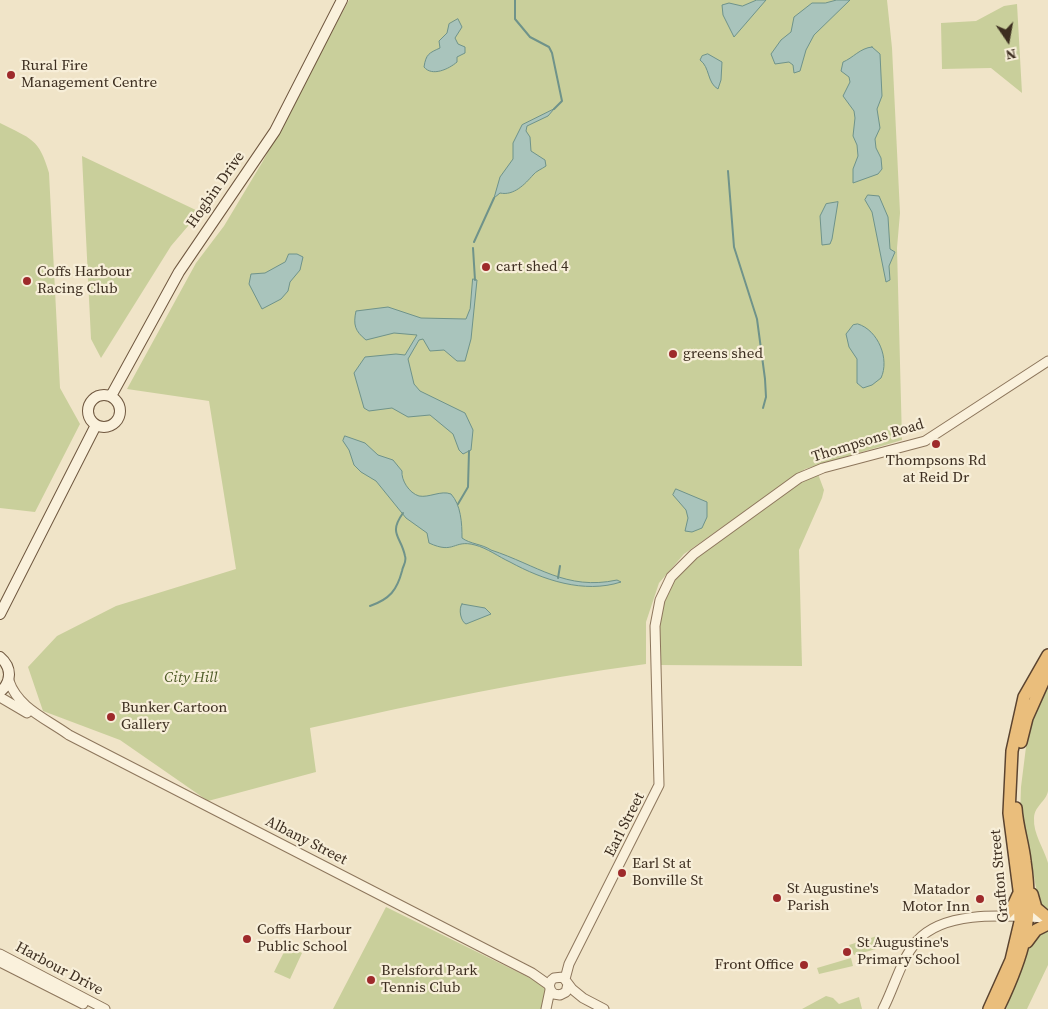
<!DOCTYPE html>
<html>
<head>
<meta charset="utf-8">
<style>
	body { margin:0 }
	#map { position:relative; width:1048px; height:1009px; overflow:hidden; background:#f0e4c8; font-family:"Source Serif 4",serif }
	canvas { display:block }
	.north { position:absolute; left:983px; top:15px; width:50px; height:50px; -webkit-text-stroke:4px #f7eed8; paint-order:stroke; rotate:168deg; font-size:14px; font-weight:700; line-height:20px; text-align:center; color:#3d2e20 }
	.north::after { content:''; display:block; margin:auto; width:18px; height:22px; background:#3d2e20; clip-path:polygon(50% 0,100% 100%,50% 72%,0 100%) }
</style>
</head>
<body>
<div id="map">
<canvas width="1048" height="1009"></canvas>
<div class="north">N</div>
</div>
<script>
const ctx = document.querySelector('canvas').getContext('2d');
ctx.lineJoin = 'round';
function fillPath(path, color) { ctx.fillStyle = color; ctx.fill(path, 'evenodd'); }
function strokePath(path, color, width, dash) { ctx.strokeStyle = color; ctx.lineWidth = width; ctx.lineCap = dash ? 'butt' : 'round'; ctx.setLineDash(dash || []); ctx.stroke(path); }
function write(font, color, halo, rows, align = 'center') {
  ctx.font = font + ' "Source Serif 4",serif'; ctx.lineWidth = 4.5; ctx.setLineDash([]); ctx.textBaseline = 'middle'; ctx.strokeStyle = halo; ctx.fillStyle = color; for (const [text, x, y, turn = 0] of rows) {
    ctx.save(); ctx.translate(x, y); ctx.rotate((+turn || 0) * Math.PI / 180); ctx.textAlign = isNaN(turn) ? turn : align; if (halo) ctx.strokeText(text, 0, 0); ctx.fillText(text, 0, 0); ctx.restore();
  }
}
fillPath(new Path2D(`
	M349 0H887L892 48 900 213 897 248 902 440 805 469 684 554 659 583 646 622V664C533 679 421 703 310 728L316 772 208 801 120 740 43 711 28 667 57 636 116 606 236 569 209 401 127 389 196 263 224 226 263 161Z
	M1017 4 1022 93 991 68 942 69 941 23 976 21 1004 6Z
	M0 123C31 139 39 138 49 173L60 388 80 424 35 512 0 508Z
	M82 156 200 212 171 246 101 358 91 339Z
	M818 474 824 490 822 498 799 550 802 666 659 665C659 640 657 614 669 590 686 555 770 503 804 480Z
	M1048 685V791C1046 802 1035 805 1034 818 1033 834 1044 848 1048 863 1048 877 1048 896 1048 911L1039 905 1032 865 1020 817 1021 787 1029 723Z
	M386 907 546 986 551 1009H333Z
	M1048 927V965L1027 1009H1006L1029 942Z
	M880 935 884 947 854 955 849 945Z
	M287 946 302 953 290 979 274 972Z
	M851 958 853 966 819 974 817 968Z
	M826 996 833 998 839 1004 859 997 862 1009H802Z`), '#c9cf9b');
const water = new Path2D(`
	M757 0H766L734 37 723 15 722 5 729 3 742 6Z
	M837 0H850L814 35 806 50 800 71 794 73 793 65 789 62 775 64 771 54 781 40 791 32 794 17 812 3H825Z
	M458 19 462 27 455 38 458 44 465 47V53L457 57V62C449 69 432 77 424 67 426 54 429 53 440 48L439 41 447 33 449 24Z
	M872 47 880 54 882 96 877 109 880 128 875 139 876 148 881 158 882 169 878 174 853 183V169L858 156 857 145 853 136 855 118 854 111 843 96 850 82 849 77 841 71 843 62C853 58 860 48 872 47Z
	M708 54 722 62 721 80 718 89C707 83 710 67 700 60L702 56Z
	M554 109 548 116 527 126 526 131 530 137 531 151 545 160 546 166C542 169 536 171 533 175 525 184 514 196 500 193L494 198 500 177 513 159V143L522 125Z
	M868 195 879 196 888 217 890 249 895 252 889 266 890 280 886 282 872 212 865 200Z
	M838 202 832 239 830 244 822 245 820 216 826 204Z
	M289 254H297L303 257 300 270 290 282 288 291 281 299 262 309 249 284 251 274 265 273 285 262Z
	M473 279 477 280 471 339 465 361H457L444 350 430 351 423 339 419 340 408 359 414 384 420 391 465 413 473 430 471 450 463 454 459 450 453 434 430 415 408 417 392 408 369 411 364 408 354 373 365 357 396 354 405 355 417 335 394 333 366 340C355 331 353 325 356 311L388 307 421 318 466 319 470 309Z
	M858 324C878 330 890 359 881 378L872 385 863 388 857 383V359L849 347 846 334 853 325Z
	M345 436 365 443 378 455 393 460 402 471C401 480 409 493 419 496 429 498 441 490 451 494 461 505 462 523 462 538 470 544 482 544 491 550 537 565 566 591 617 580L621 582C584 594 543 580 510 562 499 557 487 548 475 545 453 539 455 555 429 543L427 533 406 518 376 481 361 472 354 465 349 450 343 441Z
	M676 489 707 502V517L702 528 692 532 685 531 688 518 686 510 673 495Z
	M462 604 485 608 491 614 466 624C461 622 458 609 462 604Z`);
fillPath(water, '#a9c4bc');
strokePath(water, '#6f938a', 1);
strokePath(new Path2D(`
	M515 0V19L530 37 549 47 552 53 562 101 554 109
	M728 171 734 247 757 319 765 379 766 397 763 408
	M474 242 494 198
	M473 248 475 280
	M458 504 468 487 469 451
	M558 578 560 566
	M370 606C390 599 397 590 402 571 403 565 407 562 405 556 401 536 388 534 403 513`), '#6f938a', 2);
const tertiary = new Path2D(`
	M9 681C18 708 47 719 69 735L532 973 549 985
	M0 697 27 713
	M0 954 105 1009
	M0 962 83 1004
	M565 979 569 964 659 785 655 626 660 600 671 577 694 554 799 478 823 468 925 441 1048 361
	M568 984 566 992 560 995 554 994C548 989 548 982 554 978L563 977 572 989 583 998 604 1009
	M546 1009 550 990
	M883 1009C894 988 901 959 917 941 945 909 1009 916 1048 918`);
const secondary = new Path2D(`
	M88 411a16 16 0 1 1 32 0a16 16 0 1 1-32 0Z
	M111 396 179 272 275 131 342 0
	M0 614 96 425
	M0 657C12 667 12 682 0 692`);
const trunk = new Path2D(`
	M1021 742 1027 718 1048 671
	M1032 894 1036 908 1048 918
	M1004 916 1012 908 1018 895
	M1027 942 1036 930 1048 924
	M989 1009 1011 960 1020 922 1019 890 1009 813 1012 751 1024 697 1048 655
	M998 1009C1024 955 1034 922 1025 861 1023 843 1017 826 1016 808`);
strokePath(tertiary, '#8d765c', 11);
strokePath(secondary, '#6f573f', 12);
strokePath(trunk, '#5b4430', 14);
strokePath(tertiary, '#faf1dc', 9);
strokePath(secondary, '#faf1dc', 10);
strokePath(trunk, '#eabe7c', 11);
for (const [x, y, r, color] of [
	[11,75,5,"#9e2a2b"],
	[486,267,5,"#9e2a2b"],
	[27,281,5,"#9e2a2b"],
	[673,354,5,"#9e2a2b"],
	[936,444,5,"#9e2a2b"],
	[111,717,5,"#9e2a2b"],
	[622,873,5,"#9e2a2b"],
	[777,898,5,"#9e2a2b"],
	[980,899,5,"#9e2a2b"],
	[247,939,5,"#9e2a2b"],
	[847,952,5,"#9e2a2b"],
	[804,965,5,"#9e2a2b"],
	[371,980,5,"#9e2a2b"]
]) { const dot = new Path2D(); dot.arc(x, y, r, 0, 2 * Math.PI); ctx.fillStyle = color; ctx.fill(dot); strokePath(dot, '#f7eed8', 2); }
write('15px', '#3d2e20', '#f7eed8', [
	["Rural Fire",21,66],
	["Management Centre",21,83],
	["cart shed 4",496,267],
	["Coffs Harbour",37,272],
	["Racing Club",37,289],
	["greens shed",683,354],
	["Thompsons Rd",936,461,"center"],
	["at Reid Dr",936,478,"center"],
	["Bunker Cartoon",121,708],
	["Gallery",121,725],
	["Earl St at",632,864],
	["Bonville St",632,881],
	["St Augustine's",787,889],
	["Parish",787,906],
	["Matador",970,890,"right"],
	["Motor Inn",970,907,"right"],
	["Coffs Harbour",257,930],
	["Public School",257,947],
	["St Augustine's",857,943],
	["Primary School",857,960],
	["Front Office",794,965,"right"],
	["Brelsford Park",381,971],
	["Tennis Club",381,988]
], 'left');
write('15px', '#3d2e20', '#f7eed8', [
	["Hogbin Drive",216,190,-55],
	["Thompsons Road",868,441,-17],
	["Earl Street",625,825,-63],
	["Albany Street",306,841,27],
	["Grafton Street",1000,876,-95],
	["Harbour Drive",59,969,28]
]);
write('italic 15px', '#4d5a26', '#f7eed8', [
	["City Hill",191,678]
]);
</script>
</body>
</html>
